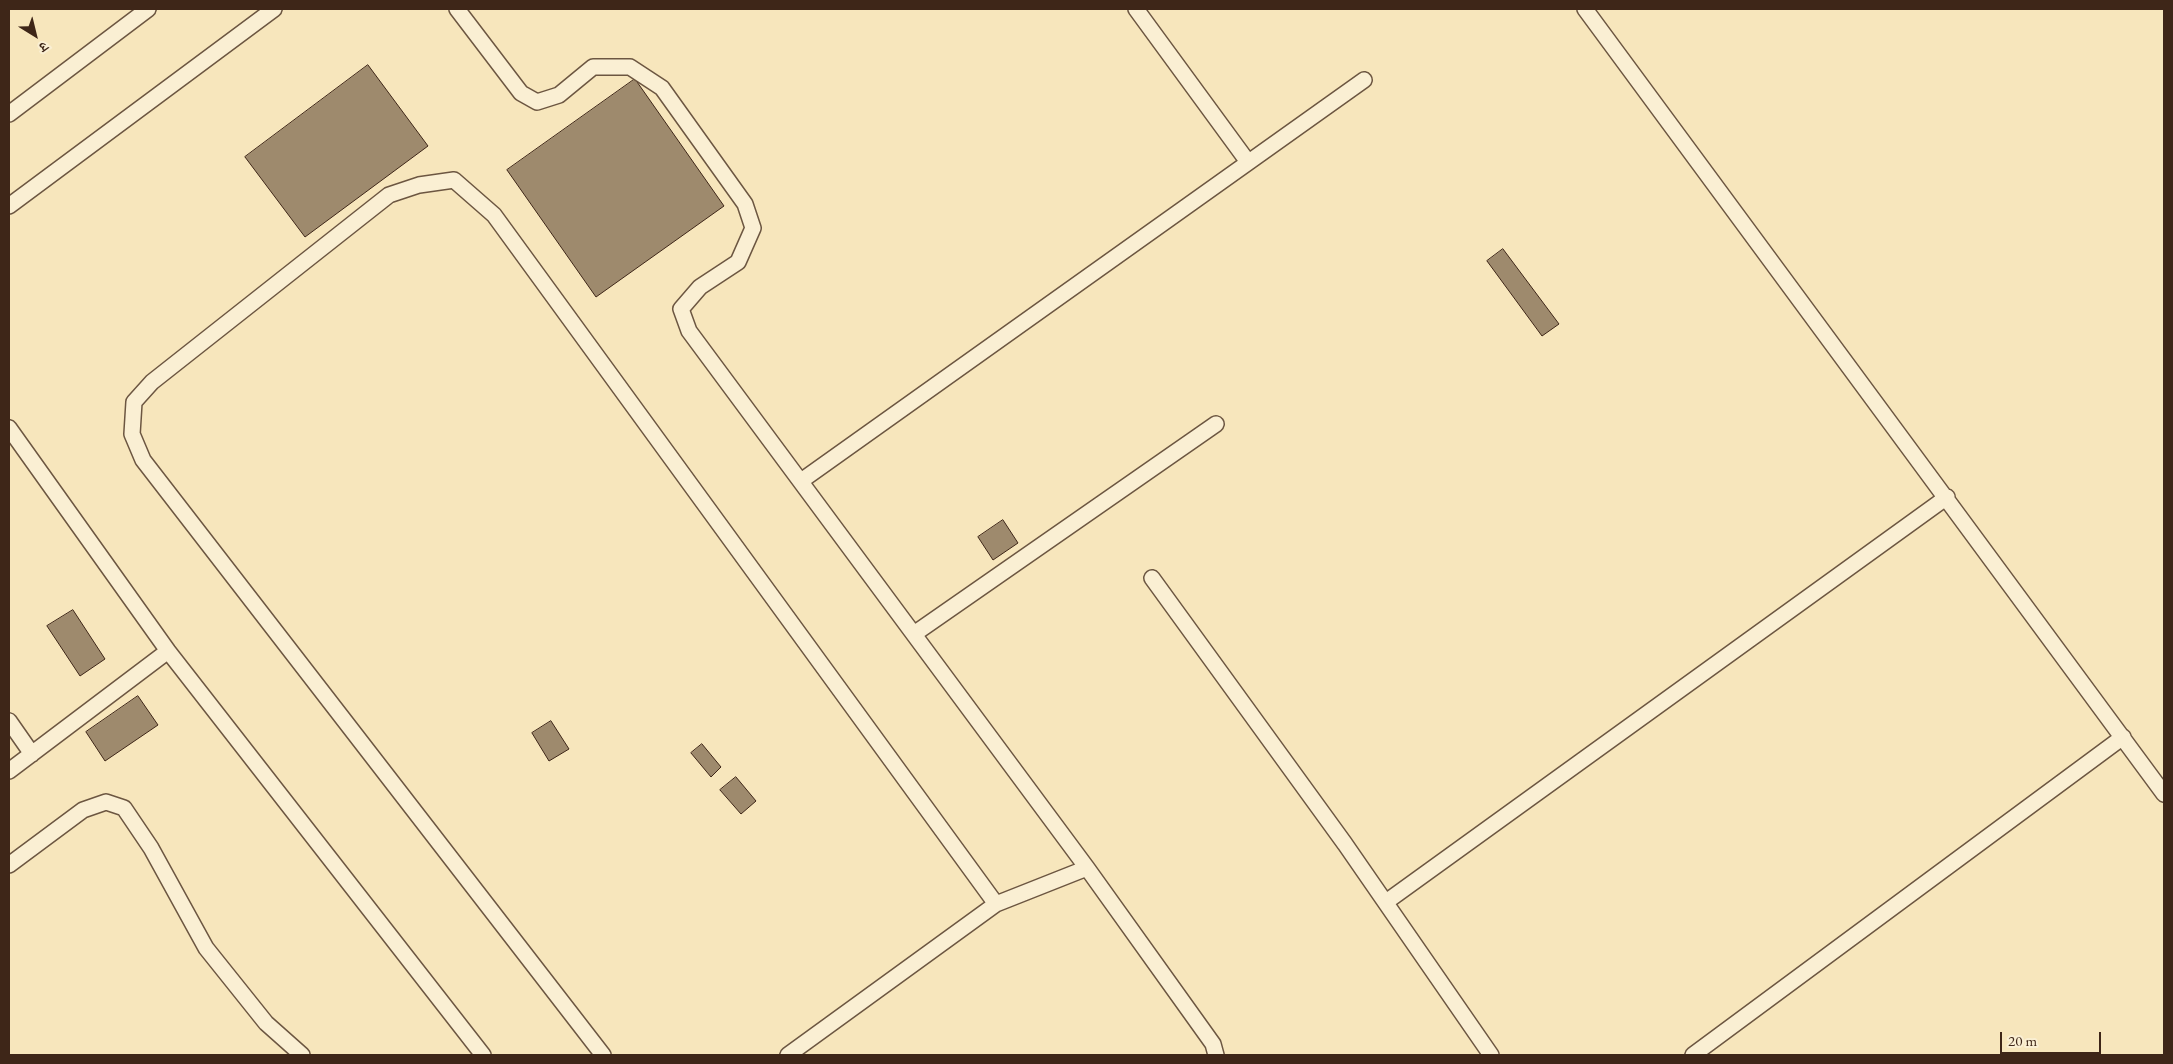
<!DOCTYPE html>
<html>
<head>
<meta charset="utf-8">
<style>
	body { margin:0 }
	#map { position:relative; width:2173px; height:1064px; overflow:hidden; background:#f7e6bc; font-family:"EB Garamond","Noto Serif Devanagari",serif }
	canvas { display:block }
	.frame { position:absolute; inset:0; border:10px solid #3e2618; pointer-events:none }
	.north { position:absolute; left:10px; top:10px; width:50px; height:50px; -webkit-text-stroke:4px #faefd3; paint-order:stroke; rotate:144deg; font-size:14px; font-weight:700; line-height:20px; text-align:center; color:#3e2618 }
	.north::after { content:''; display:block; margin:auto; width:18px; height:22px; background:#3e2618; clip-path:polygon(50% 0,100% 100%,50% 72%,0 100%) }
	.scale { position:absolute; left:2000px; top:1032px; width:101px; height:22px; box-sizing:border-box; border:2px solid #3e2618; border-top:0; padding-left:6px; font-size:15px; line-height:18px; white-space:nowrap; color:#3e2618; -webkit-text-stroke:4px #faefd3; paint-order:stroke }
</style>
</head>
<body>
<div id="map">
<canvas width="2173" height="1064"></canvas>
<div class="frame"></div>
<div class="north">उ</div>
<div class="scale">20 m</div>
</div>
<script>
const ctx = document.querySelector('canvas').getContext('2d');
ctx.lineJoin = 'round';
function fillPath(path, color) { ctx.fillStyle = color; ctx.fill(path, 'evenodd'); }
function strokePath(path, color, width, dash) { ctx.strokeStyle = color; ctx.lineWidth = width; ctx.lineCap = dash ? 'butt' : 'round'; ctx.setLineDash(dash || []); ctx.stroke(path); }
const building = new Path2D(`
	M368 65 428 146 305 237 245 157Z
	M635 79 724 206 596 297 507 170Z
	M1503 249 1559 324 1542 336 1487 261Z
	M1003 520 1018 543 993 560 978 537Z
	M73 610 105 659 80 676 47 626Z
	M138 696 158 725 105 761 86 732Z
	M551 721 569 749 549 761 532 733Z
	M702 744 721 767 711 777 691 753Z
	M736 777 756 801 741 814 720 790Z`);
fillPath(building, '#9e8a6d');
strokePath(building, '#3e2618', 1);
const lane = new Path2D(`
	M457 9 521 93 537 102 559 95 593 67H630L662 88 745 204 753 228 738 262 700 287 681 309 689 331 1087 868 1213 1044 1216 1055
	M1136 9 1248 162
	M1585 9 2164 794
	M9 114 148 9
	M9 206 274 9
	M9 428 168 651 483 1055
	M801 481 1364 80
	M1152 578 1345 844 1491 1055
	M914 634 1216 424
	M9 721 32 754
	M9 771 168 651
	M9 865 83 810 106 802 124 808 151 848 206 948 266 1023 302 1055
	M1386 902 1947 497
	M603 1055 143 460 132 434 134 402 152 382 389 195 419 185 454 180 494 215 996 904
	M788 1055 996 904 1087 868
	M1693 1055 2123 737`);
strokePath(lane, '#6c5641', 18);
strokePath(lane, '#faefd3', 15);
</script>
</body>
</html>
